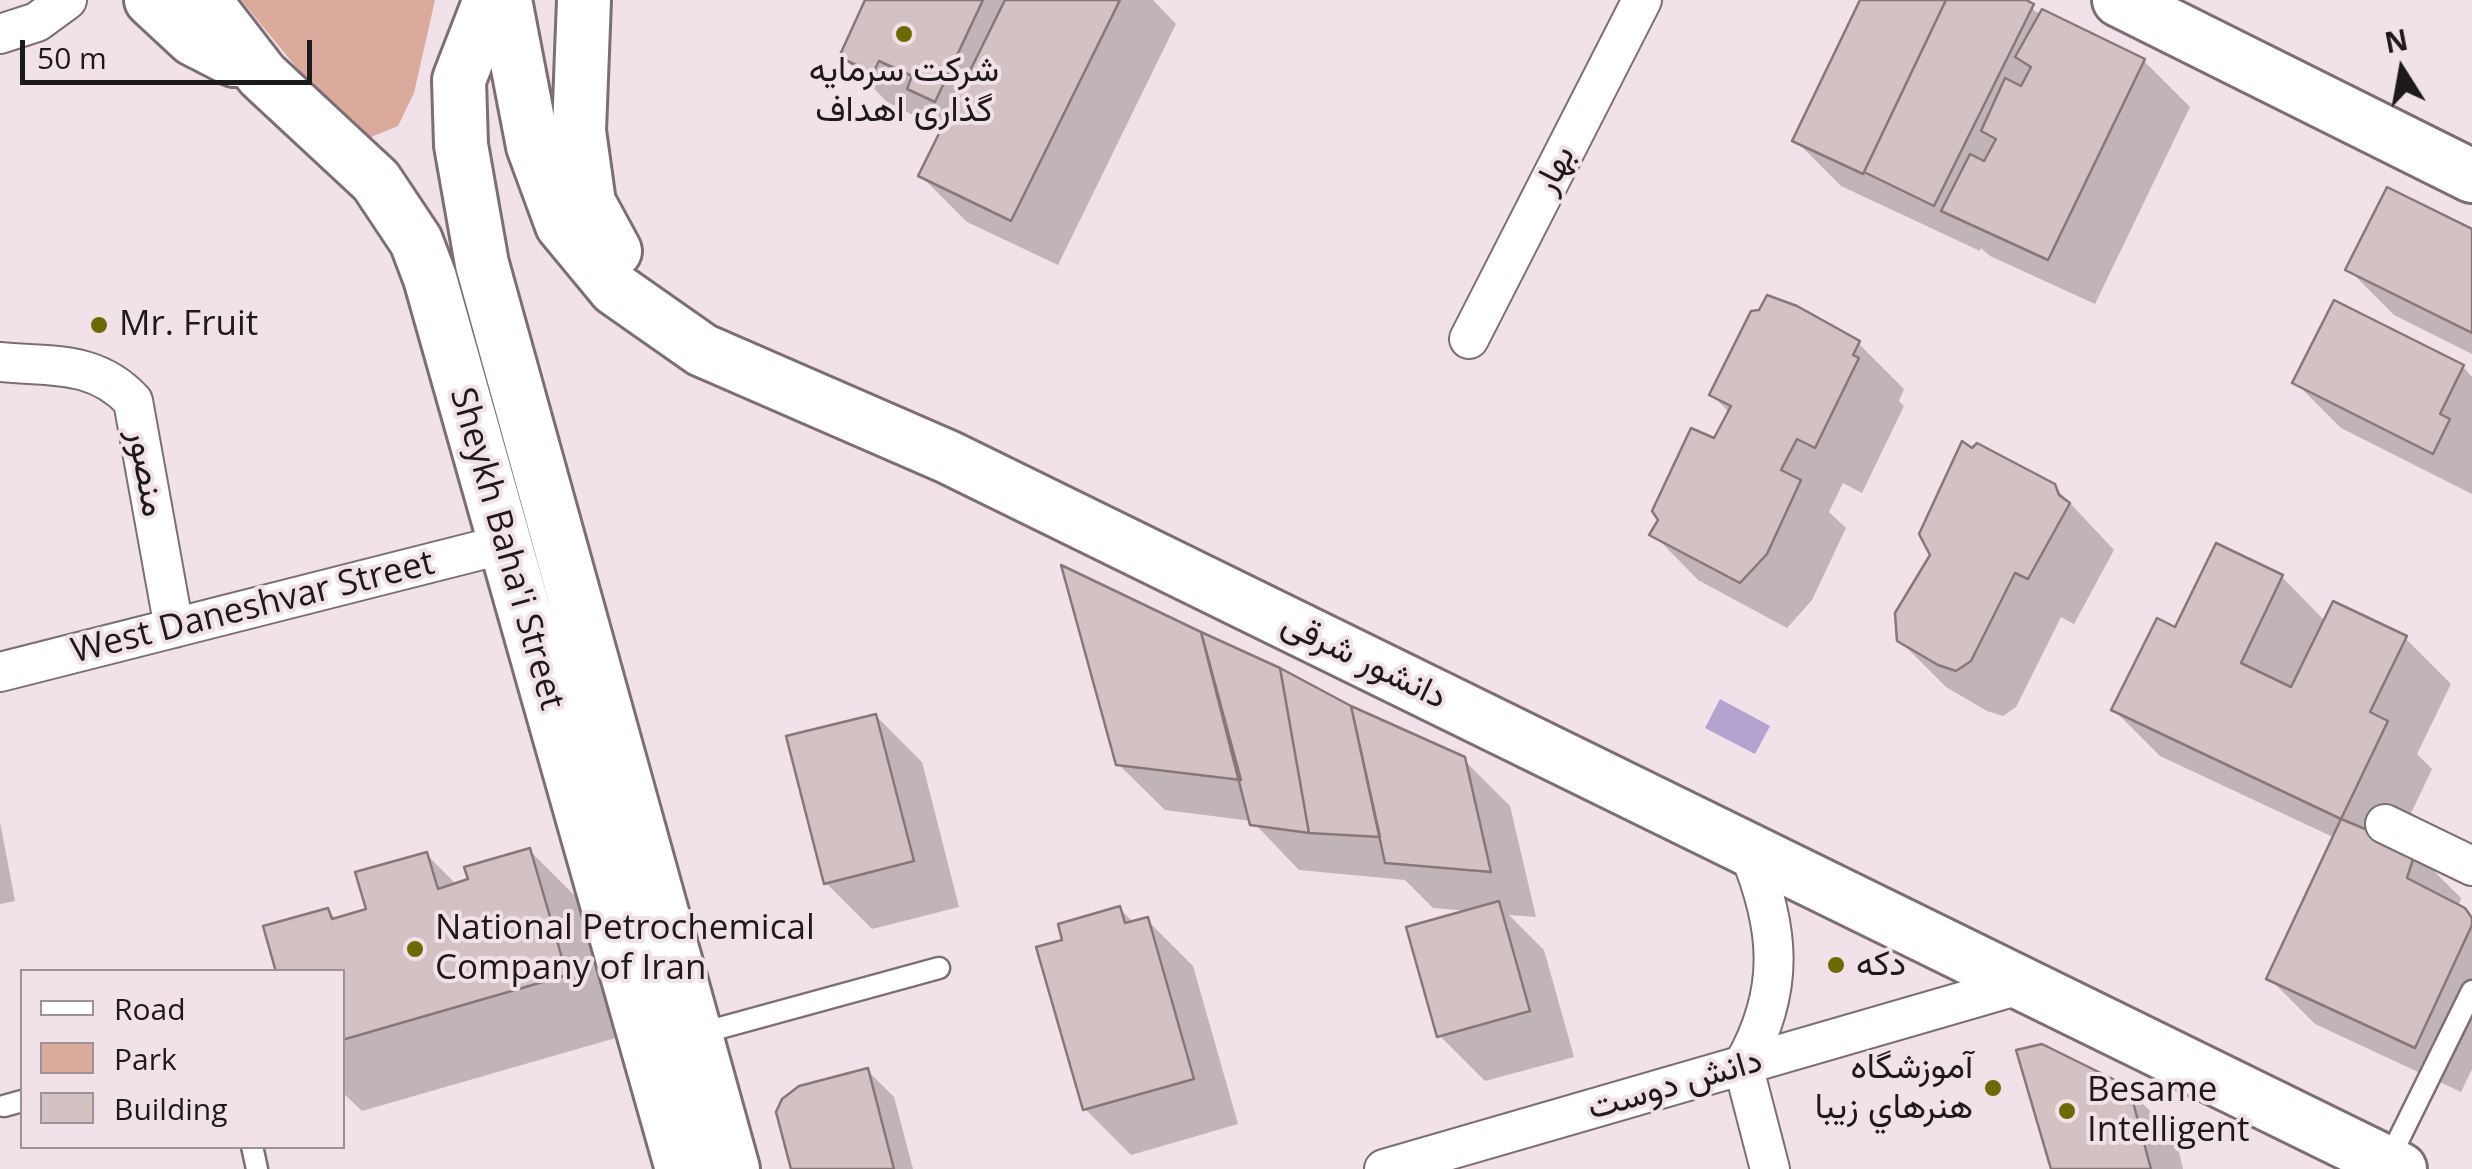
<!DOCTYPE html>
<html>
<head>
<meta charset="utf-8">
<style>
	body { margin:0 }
	#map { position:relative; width:2472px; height:1169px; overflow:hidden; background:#f1e1e8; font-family:"Open Sans",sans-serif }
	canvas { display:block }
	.legend { position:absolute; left:20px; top:969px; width:325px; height:180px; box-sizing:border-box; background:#f1e1e8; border:2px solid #9d9196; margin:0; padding:12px 18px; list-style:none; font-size:30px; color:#1e191b }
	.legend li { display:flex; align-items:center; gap:20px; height:50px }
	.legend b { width:50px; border:2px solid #9d9196 }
	.north { position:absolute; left:2352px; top:20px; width:100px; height:100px; -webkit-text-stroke:8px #f1e1e8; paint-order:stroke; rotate:349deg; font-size:28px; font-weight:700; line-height:40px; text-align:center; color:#1e191b }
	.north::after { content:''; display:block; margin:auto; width:35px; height:45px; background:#1e191b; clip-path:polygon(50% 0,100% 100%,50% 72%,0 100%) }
	.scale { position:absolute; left:20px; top:40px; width:292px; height:45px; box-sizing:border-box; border:5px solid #1e191b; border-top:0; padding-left:12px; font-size:30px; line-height:35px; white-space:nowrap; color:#1e191b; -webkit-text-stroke:8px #f1e1e8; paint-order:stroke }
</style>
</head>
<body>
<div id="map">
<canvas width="2472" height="1169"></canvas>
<ul class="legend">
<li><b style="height:12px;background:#fff"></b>Road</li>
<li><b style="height:28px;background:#daaa9d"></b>Park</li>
<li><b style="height:28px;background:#d3c2c3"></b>Building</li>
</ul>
<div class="north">N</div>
<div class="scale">50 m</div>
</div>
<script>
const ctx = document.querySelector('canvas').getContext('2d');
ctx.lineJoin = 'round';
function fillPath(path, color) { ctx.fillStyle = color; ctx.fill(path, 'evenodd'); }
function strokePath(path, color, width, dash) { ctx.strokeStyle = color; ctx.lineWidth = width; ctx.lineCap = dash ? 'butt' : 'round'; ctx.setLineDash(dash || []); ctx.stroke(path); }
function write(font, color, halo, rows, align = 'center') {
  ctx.font = font + ' "Open Sans",Vazirmatn,sans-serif'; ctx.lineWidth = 8; ctx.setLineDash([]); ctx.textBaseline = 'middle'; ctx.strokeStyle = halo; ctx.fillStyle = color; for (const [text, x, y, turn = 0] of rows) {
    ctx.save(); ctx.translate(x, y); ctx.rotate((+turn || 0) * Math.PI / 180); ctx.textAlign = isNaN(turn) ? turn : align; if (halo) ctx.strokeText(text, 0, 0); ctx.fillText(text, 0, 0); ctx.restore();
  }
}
fillPath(new Path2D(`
	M241 0H435L414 93 398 126 371 137 347 129Z`), '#daaa9d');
fillPath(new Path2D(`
	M1720 699 1770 726 1755 754 1705 728Z`), '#b3a3d0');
fillPath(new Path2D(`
	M868 0H1153L1176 24 1058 265 967 222 921 176 946 125 925 105 919 118 887 102 842 56Z
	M1863 0H2020L2041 15 2144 61 2190 107 2095 304 1990 256 1981 248 1980 251 1841 186 1795 140Z
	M2472 232V354L2394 315 2348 269Z
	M1858 343 1904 389 1899 401 1904 406 1862 493 1843 483 1829 512 1846 528 1812 600 1787 628 1698 580 1653 534 1716 441 1730 413 1712 395Z
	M2463 367 2472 377V494L2341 428 2295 382Z
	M2054 486 2114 550 2074 624 2061 617 2016 707 2003 716 1987 711 1946 687 1899 640Z
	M2282 577 2326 622 2405 638 2451 684 2417 754 2432 769 2396 845 2415 852 2461 898 2458 907 2472 919V1069L2461 1092 2315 1024 2269 978 2335 838 2160 756 2114 710 2176 631Z
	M1350 709 1463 759 1510 806 1536 917 1509 915 1544 950 1574 1057 1485 1081 1439 1035 1469 911 1433 908 1405 880 1299 870 1252 821 1165 810 1118 764Z
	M876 716 922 762 959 907 872 929 826 883Z
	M0 822 15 901 0 904Z
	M530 851 590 911 626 1035 362 1111 342 1092V972L328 911 337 920 369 911 426 854 457 885Z
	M1120 909 1134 923 1147 920 1193 966 1238 1124 1131 1155 1085 1109 1065 942Z
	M867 1070 894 1097 913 1169H793Z
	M2128 1089 2175 1136 2183 1169H2053Z`), '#0003');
const building = new Path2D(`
	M865 0H983L935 102 907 89 912 76 879 61 873 73 839 57Z
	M1005 0H1120L1011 221 918 176Z
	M1860 0H1946L1863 174 1792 141Z
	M1946 0H2026L2034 4 1934 206 1864 172Z
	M2042 9 2145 59 2048 260 1941 211 1970 154 1984 161 1996 139 1981 131 2005 78 2021 86 2031 67 2015 57Z
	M2387 187 2472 229V333L2345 270Z
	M1767 295 1797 306 1860 341 1853 355 1859 358 1815 448 1797 439 1781 470 1801 480 1767 554 1740 583 1649 535 1658 520 1652 511 1691 428 1714 438 1731 406 1709 395 1751 311 1759 310Z
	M2334 300 2464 365 2440 414 2450 419 2433 454 2292 383Z
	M1962 441 1972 448 1977 443 2055 484 2059 495 2070 503 2028 579 2015 573 1971 661 1956 671 1938 665 1897 641 1895 613 1930 555 1919 534Z
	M2216 543 2283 575 2241 663 2291 687 2333 601 2407 636 2370 712 2388 721 2341 819 2111 710 2157 618 2175 627Z
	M1061 565 1201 632 1241 780 1116 765Z
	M1201 632 1280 668 1309 833 1250 825Z
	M1280 668 1351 706 1380 837 1309 833Z
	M1351 706 1465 757 1491 872 1385 863Z
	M876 714 914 861 824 884 786 736Z
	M2341 819 2416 850 2407 878 2465 908 2472 918V925L2415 1048 2266 979Z
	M530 848 567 975 342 1040V972H276L263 926 328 908 332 919 366 909 355 872 427 852 438 889 468 879 464 867Z
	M1499 901 1530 1011 1437 1037 1406 927Z
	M1120 906 1125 923 1148 917 1194 1079 1083 1110 1036 947 1062 940 1058 924Z
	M2042 1044 2129 1087 2151 1169H2051L2016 1050Z
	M868 1068 894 1169H791L776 1112 782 1099 799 1086Z`);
fillPath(building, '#d3c2c3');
strokePath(building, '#877778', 2.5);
const service = new Path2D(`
	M698 1034 939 968
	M4 1106 22 1101
	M252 1146 257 1169
	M2388 1161 2472 991`);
const minor = new Path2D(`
	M0 34 37 22 67 0
	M1469 339 1642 0
	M0 362C52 367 95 360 133 401L174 628
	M0 672 505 544
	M2385 824 2472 866
	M1748 850C1780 927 1786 990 1743 1065L1770 1169
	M1384 1169 2023 984`);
const secondary = new Path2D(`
	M151 0 193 39 234 60
	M204 0 262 75 376 181 416 241 430 278 682 1169
	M490 0 459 80 461 145 482 264 733 1169
	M505 0 533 146 562 225 615 289 702 350 948 457 2400 1169
	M584 0 579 131 589 203 615 251
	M2119 0 2472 176`);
strokePath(service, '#7c6e74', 25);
strokePath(minor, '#7c6e74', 42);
strokePath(secondary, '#7c6e74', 58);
strokePath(service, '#fff', 20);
strokePath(minor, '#fff', 38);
strokePath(secondary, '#fff', 52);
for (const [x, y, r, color] of [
	[904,34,10,"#6d6a06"],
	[99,325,10,"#6d6a06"],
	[415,949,10,"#6d6a06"],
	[1836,965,10,"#6d6a06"],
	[1993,1088,10,"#6d6a06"],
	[2067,1111,10,"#6d6a06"]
]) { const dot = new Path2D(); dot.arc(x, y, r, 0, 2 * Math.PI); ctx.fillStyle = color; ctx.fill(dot); strokePath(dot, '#f1e1e8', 4); }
write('35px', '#1e191b', '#f1e1e8', [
	["شرکت سرمایه",904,71,"center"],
	["گذاری اهداف",904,111,"center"],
	["Mr. Fruit",119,325],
	["National Petrochemical",435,929],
	["Company of Iran",435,969],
	["دکه",1856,965],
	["آموزشگاه",1973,1068,"right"],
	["هنرهاي زيبا",1973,1108,"right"],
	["Besame",2087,1091],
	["Intelligent",2087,1131]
], 'left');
write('35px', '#1e191b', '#f1e1e8', [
	["بهار",1555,170,-63],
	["منصور",146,473,80],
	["Sheykh Baha'i Street",506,549,74],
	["West Daneshvar Street",253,608,-14],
	["دانشور شرقی",1364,661,26],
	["دانش دوست",1675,1085,-16]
]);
</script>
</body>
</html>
